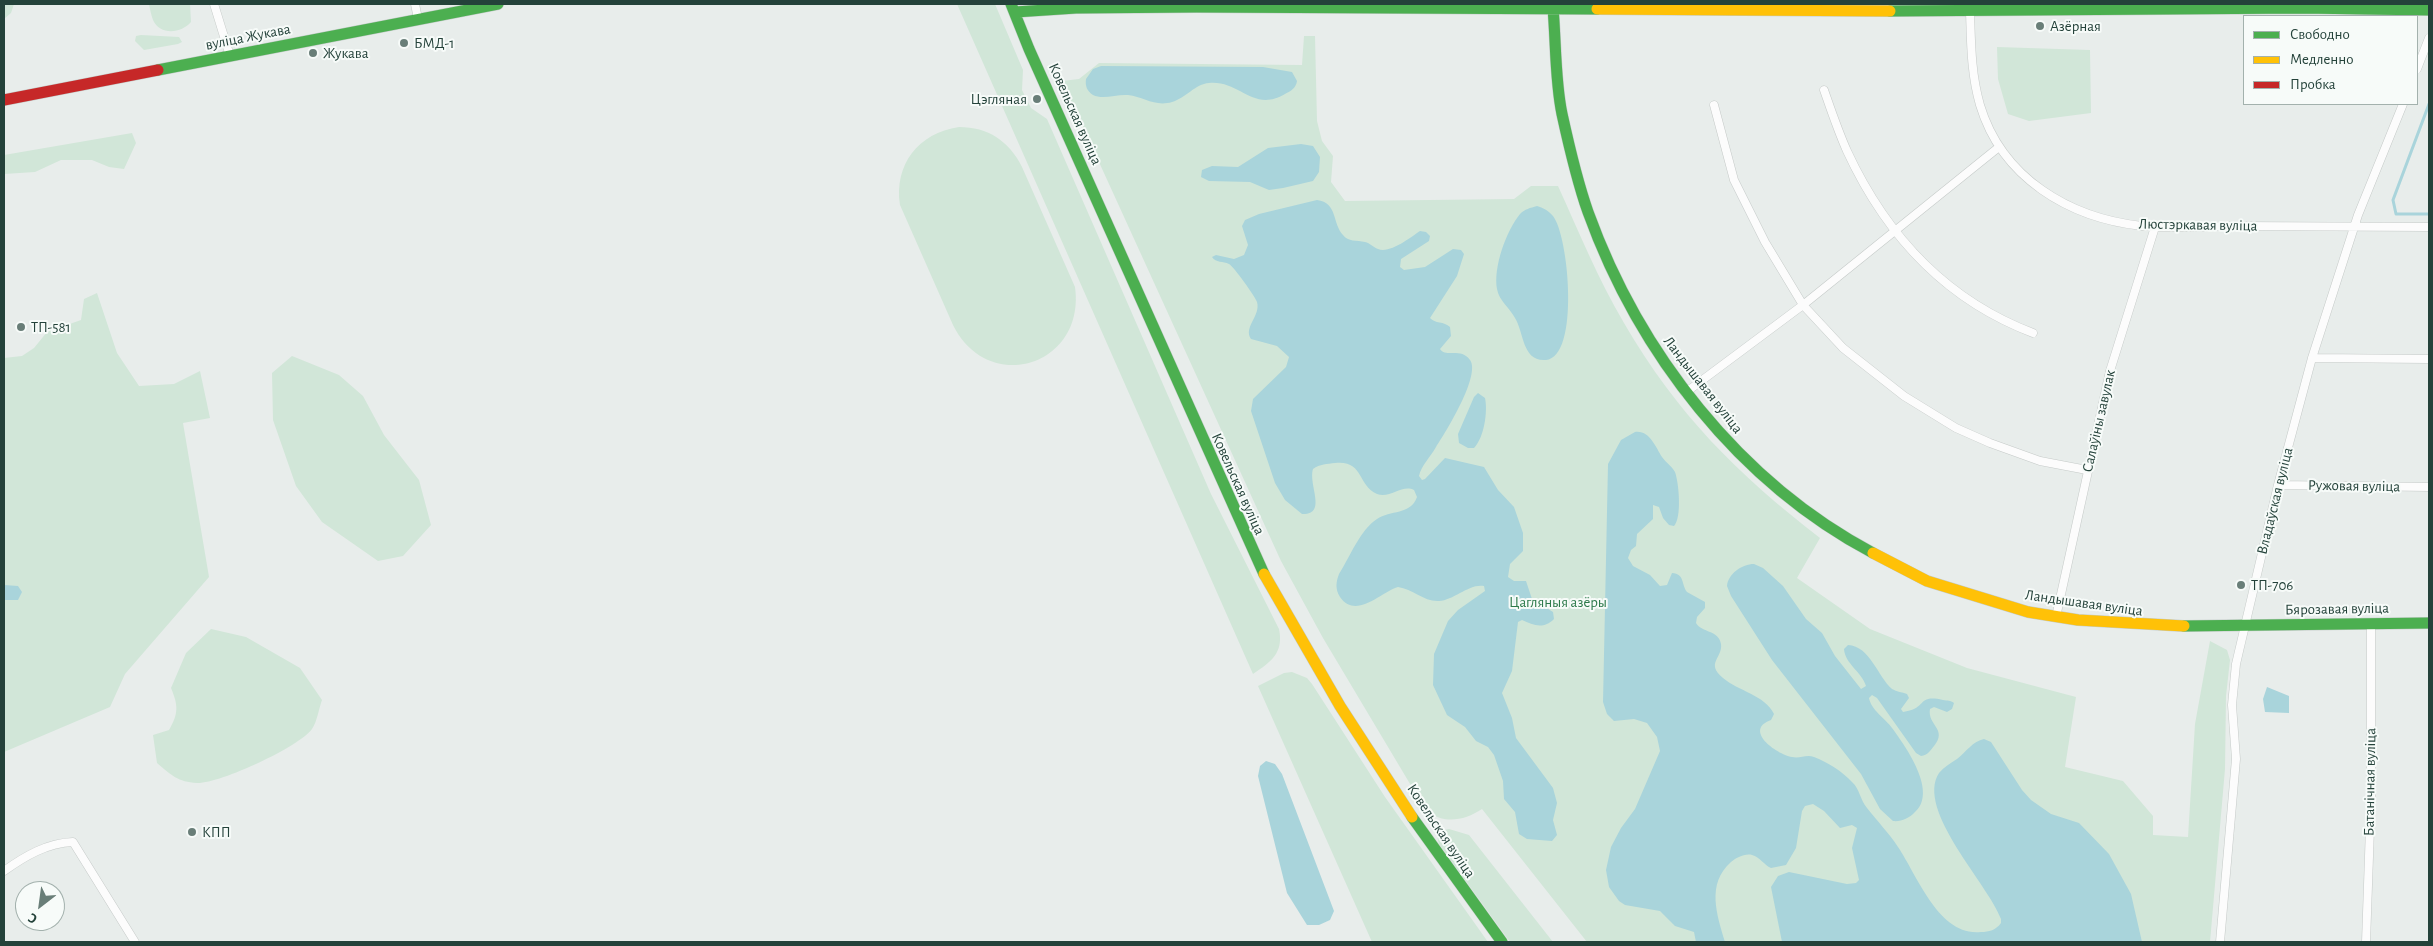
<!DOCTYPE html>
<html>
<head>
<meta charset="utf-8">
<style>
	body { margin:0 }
	#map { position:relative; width:2433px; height:946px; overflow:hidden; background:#e8edeb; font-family:"Alegreya Sans",sans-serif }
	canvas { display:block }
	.frame { position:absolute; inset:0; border:5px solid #24423a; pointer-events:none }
	.legend { position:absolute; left:2243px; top:15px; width:175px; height:90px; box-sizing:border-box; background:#f7fbf9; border:1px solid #a3b1ad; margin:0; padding:6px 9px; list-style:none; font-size:15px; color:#24423a }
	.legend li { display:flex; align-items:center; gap:10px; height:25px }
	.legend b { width:25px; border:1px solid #a3b1ad }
	.north { position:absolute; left:15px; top:881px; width:50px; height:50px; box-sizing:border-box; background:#f7fbf9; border:1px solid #a3b1ad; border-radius:50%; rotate:210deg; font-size:14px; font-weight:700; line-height:20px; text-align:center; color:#24423a }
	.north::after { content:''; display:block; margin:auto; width:18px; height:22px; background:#697e78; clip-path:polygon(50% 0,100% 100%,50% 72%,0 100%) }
</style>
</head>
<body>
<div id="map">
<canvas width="2433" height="946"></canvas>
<div class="frame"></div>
<ul class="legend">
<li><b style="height:6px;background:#4caf50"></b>Свободно</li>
<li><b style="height:6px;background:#ffc107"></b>Медленно</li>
<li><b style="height:6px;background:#c62828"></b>Пробка</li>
</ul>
<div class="north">С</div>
</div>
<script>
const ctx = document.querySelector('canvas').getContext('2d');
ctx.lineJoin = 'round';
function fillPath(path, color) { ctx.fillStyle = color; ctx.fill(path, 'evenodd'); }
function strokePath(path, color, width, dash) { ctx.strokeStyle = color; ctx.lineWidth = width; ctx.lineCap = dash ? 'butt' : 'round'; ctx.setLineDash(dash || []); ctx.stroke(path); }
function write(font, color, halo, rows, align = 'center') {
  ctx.font = font + ' "Alegreya Sans",sans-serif'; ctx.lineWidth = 4; ctx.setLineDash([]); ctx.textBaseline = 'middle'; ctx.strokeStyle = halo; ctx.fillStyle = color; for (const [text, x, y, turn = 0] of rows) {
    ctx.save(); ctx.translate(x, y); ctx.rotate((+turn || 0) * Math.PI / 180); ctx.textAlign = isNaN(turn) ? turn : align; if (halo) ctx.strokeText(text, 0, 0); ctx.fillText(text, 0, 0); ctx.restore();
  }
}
fillPath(new Path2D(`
	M4 4H14L11 13 4 19Z
	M149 4H190L191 22C182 33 160 36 153 20 151 15 150 9 149 4Z
	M957 4H995L1023 70 1022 90 1031 108 1047 119 1211 494 1279 629C1284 653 1271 662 1253 674Z
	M141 35 179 37 182 42 178 44 144 50 135 41 136 36Z
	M1304 36H1315L1317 121 1322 141 1333 156 1331 182 1345 201 1514 199 1531 186H1558C1579 232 1598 279 1624 323 1677 414 1737 474 1820 538L1797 578 1870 629 1967 668 2076 697 2065 767 2123 781 2153 816V835L2188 837 2195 724 2210 641 2227 650 2230 660 2226 696 2225 769 2210 942H1587L1482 809C1464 821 1442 825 1425 809L1323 638 1281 561 1062 81 1079 79 1099 63 1302 65Z
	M1997 47 2090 50 2091 113 2029 121 2008 114 1998 79Z
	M959 127C988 127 1009 141 1022 167L1075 287C1086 366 988 396 953 325L900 205C894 165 918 133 959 127Z
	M132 133 136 143 124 169 109 167 92 160H61L35 172 4 174V155Z
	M97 293 117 353 139 386 174 384 200 371 210 418 183 423 209 577 125 674 110 707 4 752V358L22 356 34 348 47 332 81 320 84 299Z
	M292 356 339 375 363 396 384 435 419 480 431 525 403 556 378 561 322 522 296 486 273 420 272 373Z
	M211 629 246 637 300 668 322 700C319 708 317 722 312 729 299 747 219 784 197 783 178 782 171 775 157 763L153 735 169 730C179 713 178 705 171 688L186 653Z
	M1292 672 1307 678 1312 684 1385 797 1488 942H1372L1258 686 1284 673Z
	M1449 829 1469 835 1553 942H1510L1439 844 1437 836 1444 830Z`), '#d1e6d8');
fillPath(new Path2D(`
	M1101 66 1263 67 1292 72 1297 81C1296 88 1291 91 1285 94 1253 113 1240 80 1209 83 1195 84 1186 98 1172 102 1155 107 1144 97 1128 95 1117 94 1103 100 1093 95 1087 91 1085 86 1086 79L1093 69Z
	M1301 144 1313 146 1320 157 1319 172 1313 181 1283 188 1269 190 1250 182 1209 181 1201 177 1202 170 1212 166 1238 167 1268 148Z
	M1317 200C1338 203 1332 223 1343 235 1348 242 1357 240 1365 242 1370 243 1373 247 1378 249 1390 254 1411 237 1420 231L1426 232 1430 236 1429 241 1401 259 1400 267 1404 270 1425 267 1453 249 1461 250 1464 254 1457 276 1430 318C1435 324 1444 321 1450 327L1451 336 1440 349C1446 358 1461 347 1470 360 1481 375 1446 432 1436 447 1431 456 1421 466 1419 476L1422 480 1425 479 1445 458 1484 467 1498 490 1514 507 1523 533V551L1510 564 1508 577 1514 581H1526L1532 599 1553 612 1554 619C1543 630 1533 625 1522 620L1518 622 1512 671 1502 693 1512 718 1516 738 1553 788 1557 803 1553 820 1557 835 1552 841 1527 839 1519 834 1515 812 1504 799 1503 781 1494 755 1488 747 1476 741 1465 727 1447 715 1433 685 1434 654 1448 621 1458 610 1485 591 1484 586C1470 583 1454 600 1439 601 1424 602 1413 589 1398 587 1381 592 1356 620 1340 597 1335 589 1336 582 1339 574 1350 557 1360 530 1377 519 1390 510 1411 515 1417 497L1414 490C1402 484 1390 499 1377 494 1357 485 1364 460 1335 463 1327 464 1320 464 1313 469 1308 485 1328 515 1302 514L1285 500 1275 483 1251 411 1253 399 1286 367 1289 357 1277 346 1251 339C1243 327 1261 316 1257 302 1255 296 1234 267 1229 264 1223 261 1216 263 1212 257L1216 255 1234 259 1244 255 1248 245 1242 226 1245 220 1259 214Z
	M1537 206C1543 208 1548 210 1553 216 1569 236 1580 357 1546 360 1522 362 1524 332 1515 318 1510 308 1499 301 1497 289 1493 268 1506 231 1520 214 1525 209 1530 208 1537 206Z
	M1478 393 1485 398C1488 412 1484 438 1474 448H1468L1459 443 1458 434 1474 397Z
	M1635 432C1650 430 1656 448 1662 457 1666 463 1672 466 1675 472 1679 483 1682 518 1674 526L1669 525 1663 518 1659 507 1653 505V519L1637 534 1636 546 1631 550 1628 558 1633 566 1650 575 1660 586 1667 585 1672 573C1685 574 1681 584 1687 592L1705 602V608L1697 617 1696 623C1702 633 1719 630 1721 644 1723 658 1705 663 1723 678 1738 691 1765 695 1774 714L1771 720C1743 730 1776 754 1792 757 1800 759 1806 754 1814 757 1827 762 1842 771 1852 782 1860 789 1860 800 1867 808 1877 821 1889 833 1898 847 1917 875 1939 937 1981 932 1989 932 1996 930 2001 923V919C1989 885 1915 810 1939 773 1944 767 1951 763 1957 759 1966 752 1973 741 1984 739L1991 742 2022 790 2031 800 2051 814 2079 823 2109 854 2131 894 2142 942H1782L1771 887 1778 876 1789 872 1847 884 1856 883 1859 880 1852 848 1857 828 1852 825 1840 828 1824 811 1813 804 1805 806 1802 811 1796 848 1786 865 1771 868C1764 865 1760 857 1752 855 1745 853 1736 858 1731 862 1706 884 1717 915 1725 942H1696L1694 932 1675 926 1660 911 1625 905 1619 901 1609 887 1606 870 1611 847 1621 828 1635 809 1660 751 1657 737 1647 723 1634 719 1614 721 1607 714 1603 702 1608 464 1621 440Z
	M1754 564 1763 568 1783 586 1806 619 1822 633 1835 656 1861 689 1866 686C1862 672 1845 664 1844 649L1848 645C1870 646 1878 677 1892 689 1897 692 1902 692 1907 694L1909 698 1901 709 1903 712C1928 709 1916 694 1943 700 1948 701 1950 700 1954 703L1952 709 1947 712 1934 707 1930 709C1927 725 1948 729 1934 746 1930 751 1928 755 1921 756L1916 753 1877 698 1872 695 1869 698C1871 710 1886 719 1892 728 1906 747 1939 793 1914 813 1909 818 1901 822 1893 821L1880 809 1861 774 1772 660 1731 596 1727 586C1728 574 1742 564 1754 564Z
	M4 585 18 586 22 592 18 600H4Z
	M2267 687 2289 696V713L2265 712 2263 699Z
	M1266 761 1275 764 1282 774 1334 911 1330 920 1319 925H1307L1287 893 1258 776 1260 766Z`), '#a9d4db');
strokePath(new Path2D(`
	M2429 104 2393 200 2396 214H2429`), '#a9d4db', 3);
const street = new Path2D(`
	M214 4 230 56
	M415 4 418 19
	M1970 11C1971 43 1971 74 1980 105 2002 178 2069 218 2142 226 2173 229 2205 226 2236 226 2301 226 2365 227 2429 227
	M2417 69 2429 38
	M1824 90C1831 110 1838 131 1847 151 1886 235 1946 300 2033 333
	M1714 105 1734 180 1765 242 1803 305 1843 348 1904 396 1956 428 1990 443 2040 461 2087 470
	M2312 358 2429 359
	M1685 393 1803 305 1999 147
	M2278 485 2429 487
	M2056 617 2110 371 2155 227
	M4 871C25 856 47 843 73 842L135 942
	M2220 942 2236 759 2232 705 2236 664 2278 485 2312 358 2358 215 2403 104
	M2366 942 2371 799V623`);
const fast = new Path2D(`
	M1011 4 1029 49 1264 574
	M1553 8C1556 42 1555 81 1562 114 1569 146 1577 181 1588 212 1639 353 1739 482 1873 553
	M1890 11 2303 8 2429 10
	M1015 12 1076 8 1196 7 1597 9
	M158 70 498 4
	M2184 626 2429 623
	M1412 817 1502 942`);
const slow = new Path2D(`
	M1597 9 1890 11
	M1873 553 1927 581 2028 612 2078 620 2184 626
	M1264 574 1340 706 1412 817`);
const jam = new Path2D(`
	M4 100 158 70`);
strokePath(street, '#c5cac8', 9);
strokePath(fast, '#c3cbc8', 12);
strokePath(slow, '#c3cbc8', 12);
strokePath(jam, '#c3cbc8', 12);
strokePath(street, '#fcfcfc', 8);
strokePath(fast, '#4caf50', 11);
strokePath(slow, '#ffc107', 11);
strokePath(jam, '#c62828', 11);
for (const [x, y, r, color] of [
	[2040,26,5,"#697e78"],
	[404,43,5,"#697e78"],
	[313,53,5,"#697e78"],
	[1037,99,5,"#697e78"],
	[21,327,5,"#697e78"],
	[2241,585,5,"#697e78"],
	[192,832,5,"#697e78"]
]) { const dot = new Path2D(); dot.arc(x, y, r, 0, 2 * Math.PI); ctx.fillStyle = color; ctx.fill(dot); strokePath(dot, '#f7fbf9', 2); }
write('15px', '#24423a', '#f7fbf9', [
	["Азёрная",2050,26],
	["БМД-1",414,43],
	["Жукава",323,53],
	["Цэгляная",1027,99,"right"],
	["ТП-581",31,327],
	["ТП-706",2251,585],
	["КПП",202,832]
], 'left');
write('15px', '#24423a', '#f7fbf9', [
	["вуліца Жукава",248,37,-11],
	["Ковельская вуліца",1075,114,66],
	["Люстэркавая вуліца",2198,225,1],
	["Ландышавая вуліца",1703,385,52],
	["Салаўіны завулак",2099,421,-77],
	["Ковельская вуліца",1238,484,66],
	["Ружовая вуліца",2354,486,1],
	["Владаўская вуліца",2275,501,-76],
	["Ландышавая вуліца",2084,603,8],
	["Бярозавая вуліца",2337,609,-1],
	["Батанічная вуліца",2370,782,-89],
	["Ковельская вуліца",1441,831,56]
]);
write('15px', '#2d7a4b', '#f7fbf9', [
	["Цагляныя азёры",1558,602]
]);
</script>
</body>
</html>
